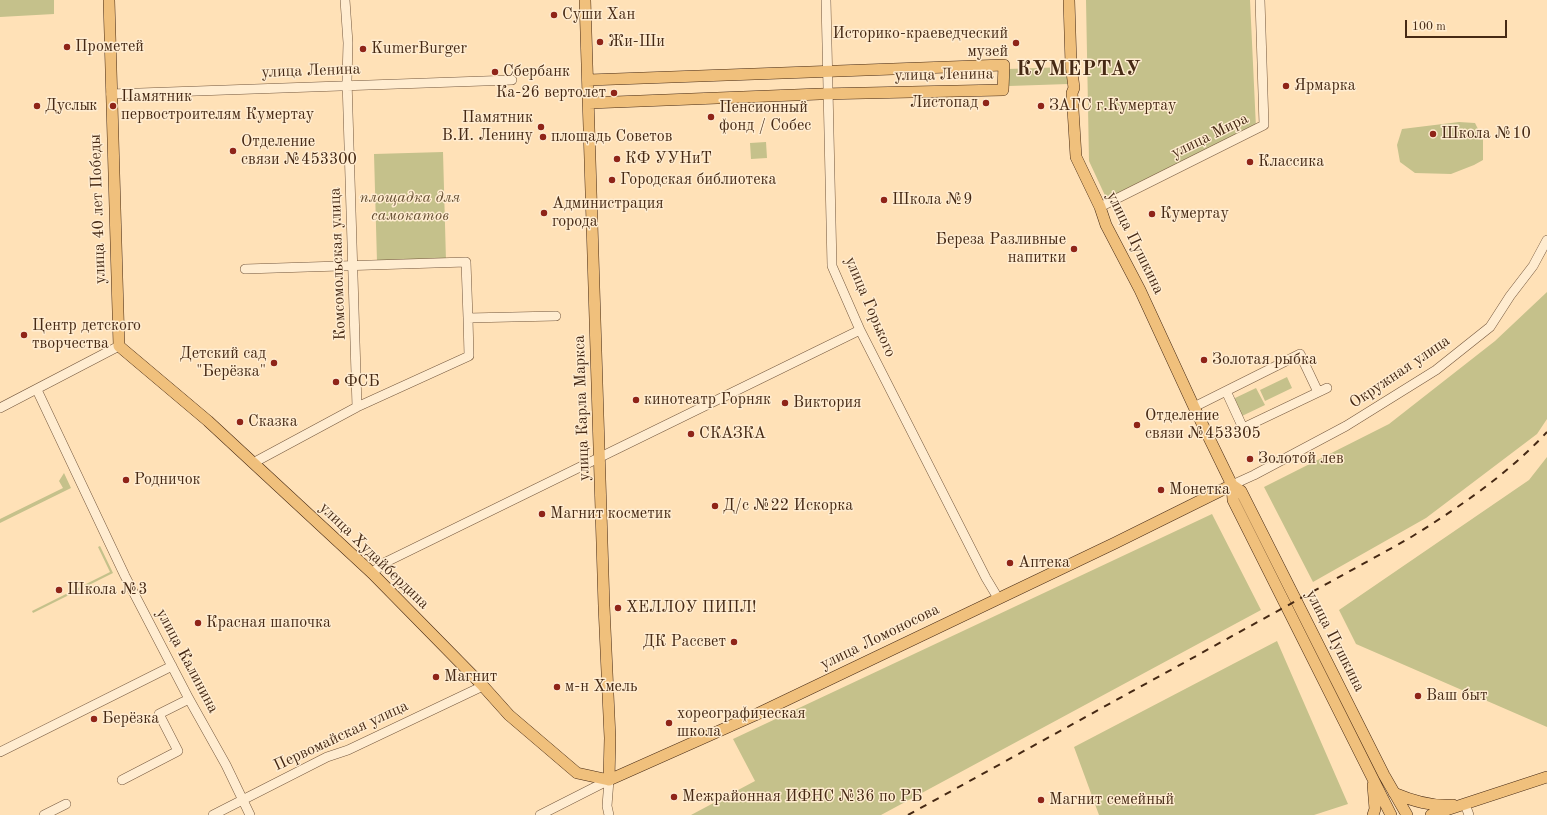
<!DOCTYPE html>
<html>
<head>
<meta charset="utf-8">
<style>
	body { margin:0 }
	#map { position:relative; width:1547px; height:815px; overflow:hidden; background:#ffe1b7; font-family:"Old Standard TT",serif }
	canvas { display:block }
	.scale { position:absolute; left:1405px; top:20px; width:102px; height:18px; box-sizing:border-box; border:2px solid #462914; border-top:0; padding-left:5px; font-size:12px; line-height:14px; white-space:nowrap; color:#462914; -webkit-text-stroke:3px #ffecd0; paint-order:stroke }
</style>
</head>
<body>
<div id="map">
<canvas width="1547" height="815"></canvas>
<div class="scale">100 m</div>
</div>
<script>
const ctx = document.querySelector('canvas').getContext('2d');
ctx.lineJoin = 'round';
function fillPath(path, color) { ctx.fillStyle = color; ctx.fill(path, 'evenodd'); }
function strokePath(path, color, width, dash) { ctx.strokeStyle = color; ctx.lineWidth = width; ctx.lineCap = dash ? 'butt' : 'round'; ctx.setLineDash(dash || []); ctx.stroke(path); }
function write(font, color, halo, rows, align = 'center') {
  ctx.font = font + ' "Old Standard TT",serif'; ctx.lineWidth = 3; ctx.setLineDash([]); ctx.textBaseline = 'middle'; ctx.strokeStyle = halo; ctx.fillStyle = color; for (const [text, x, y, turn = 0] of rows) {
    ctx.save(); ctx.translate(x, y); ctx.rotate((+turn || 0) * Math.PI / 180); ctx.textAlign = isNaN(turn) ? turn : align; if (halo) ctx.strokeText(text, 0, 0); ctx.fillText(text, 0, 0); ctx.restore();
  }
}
fillPath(new Path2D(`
	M0 0H54V14L0 17Z
	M1086 0H1250L1256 128 1108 202 1089 161Z
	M1067 67 1068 84 1009 86 1008 69Z
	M1459 122 1475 123 1483 139V160L1474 165 1451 174 1415 173 1400 162 1397 145 1402 129Z
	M766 142 767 158 751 159 750 143Z
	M443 152 446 261 377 262 374 154Z
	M1547 292V419L1537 434 1426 518 1313 582 1264 487 1389 424 1495 341Z
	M1287 377 1292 388 1265 401 1260 390Z
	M1256 388 1265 405 1242 416 1233 399Z
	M1547 457V727L1356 644 1339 610 1529 480Z
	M64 473 71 488 0 523V519L63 488 59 481Z
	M1212 514 1261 610 881 815H691L755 781 733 739Z
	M100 546 113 573 33 613 32 611 110 572 98 547Z
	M1277 641 1348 804 1314 815H1099L1074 747Z`), '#c5c18b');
const minor = new Path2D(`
	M345 0 348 43 347 80 357 407
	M826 0 832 266 860 330 986 578 998 598
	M111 94 512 80
	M1100 207 1264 125 1260 0
	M245 269 466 262 468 318
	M37 390 125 576 189 699 226 765 250 815
	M1226 391 1300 354 1318 392
	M1194 407 1226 391 1243 428 1327 388
	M0 408 119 346
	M253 463 357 407 469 356 468 318 556 316
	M1232 485 1254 475 1346 426 1436 370 1490 327 1510 296 1533 266 1547 240
	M372 573 384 563 860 330
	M0 752 172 666
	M122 780 178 751 159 714 189 699
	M1465 804 1469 815
	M44 815 66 804
	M213 815 327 757 348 750 483 686
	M540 815 609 780
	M609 815 607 806 609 780`);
const major = new Path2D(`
	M109 0 119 346 208 421 372 573 483 686 509 715 577 773 609 780
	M585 0 604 606 610 738 609 780
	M1069 0 1071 64 1074 88 1072 93 1076 157 1100 207 1106 225 1140 290 1194 407 1232 485 1233 500 1391 815
	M588 80 1004 65 1003 90 820 94 589 103
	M1232 485 1241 491 1384 775 1407 815
	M609 780 755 715 1115 543 1232 485
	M1394 793C1413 801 1432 807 1453 805
	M1373 815 1375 809 1373 785
	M1431 815 1547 777`);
strokePath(minor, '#74573d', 10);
strokePath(major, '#462914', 12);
strokePath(minor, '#ffecd0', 9);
strokePath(major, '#f0c07c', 11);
strokePath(new Path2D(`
	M908 815 1408 539C1458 508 1507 475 1547 432`), '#462914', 2, [7, 7]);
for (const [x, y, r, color] of [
	[554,15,4,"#8f2418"],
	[600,42,4,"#8f2418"],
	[1016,43,4,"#8f2418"],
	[67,47,4,"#8f2418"],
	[363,49,4,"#8f2418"],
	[495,72,4,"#8f2418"],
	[1286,86,4,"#8f2418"],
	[614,93,4,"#8f2418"],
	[986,103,4,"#8f2418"],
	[37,106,4,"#8f2418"],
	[113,106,4,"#8f2418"],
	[1041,106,4,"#8f2418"],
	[711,117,4,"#8f2418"],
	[541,127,4,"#8f2418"],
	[1433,134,4,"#8f2418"],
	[543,137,4,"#8f2418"],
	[233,151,4,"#8f2418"],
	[617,159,4,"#8f2418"],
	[1250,162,4,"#8f2418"],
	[612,180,4,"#8f2418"],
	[884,200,4,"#8f2418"],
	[544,213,4,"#8f2418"],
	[1152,214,4,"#8f2418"],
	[1074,249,4,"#8f2418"],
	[24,335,4,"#8f2418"],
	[1204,360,4,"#8f2418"],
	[274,363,4,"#8f2418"],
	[336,382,4,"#8f2418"],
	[636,400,4,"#8f2418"],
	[785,403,4,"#8f2418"],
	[240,422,4,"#8f2418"],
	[1137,425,4,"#8f2418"],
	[691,434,4,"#8f2418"],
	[1250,459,4,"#8f2418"],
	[126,480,4,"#8f2418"],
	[1161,490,4,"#8f2418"],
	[715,506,4,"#8f2418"],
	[542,514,4,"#8f2418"],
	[1010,563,4,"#8f2418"],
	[59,590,4,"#8f2418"],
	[618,608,4,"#8f2418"],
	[198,623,4,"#8f2418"],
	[734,642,4,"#8f2418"],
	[436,677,4,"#8f2418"],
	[557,687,4,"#8f2418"],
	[1418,696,4,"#8f2418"],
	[94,719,4,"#8f2418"],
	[669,723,4,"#8f2418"],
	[674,797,4,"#8f2418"],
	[1041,800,4,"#8f2418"]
]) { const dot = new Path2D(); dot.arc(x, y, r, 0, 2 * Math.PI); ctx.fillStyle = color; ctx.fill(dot); strokePath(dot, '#ffecd0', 1.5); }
write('16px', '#462914', '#ffecd0', [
	["Суши Хан",562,15],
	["Историко-краеведческий",1008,34,"right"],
	["музей",1008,52,"right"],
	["Жи-Ши",608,42],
	["Прометей",75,47],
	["KumerBurger",371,49],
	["Сбербанк",503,72],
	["Ярмарка",1294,86],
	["Ка-26 вертолет",606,93,"right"],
	["Памятник",121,97],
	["первостроителям Кумертау",121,115],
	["Листопад",978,103,"right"],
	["Дуслык",45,106],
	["ЗАГС г.Кумертау",1049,106],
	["Пенсионный",719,108],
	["фонд / Собес",719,126],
	["Памятник",533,118,"right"],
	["В.И. Ленину",533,136,"right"],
	["Школа №10",1441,134],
	["площадь Советов",551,137],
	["Отделение",241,142],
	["связи №453300",241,160],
	["КФ УУНиТ",625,159],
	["Классика",1258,162],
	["Городская библиотека",620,180],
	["Школа №9",892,200],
	["Администрация",552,204],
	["города",552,222],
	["Кумертау",1160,214],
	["Береза Разливные",1066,240,"right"],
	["напитки",1066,258,"right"],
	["Центр детского",32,326],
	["творчества",32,344],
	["Детский сад",266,354,"right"],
	["\"Берёзка\"",266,372,"right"],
	["Золотая рыбка",1212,360],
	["ФСБ",344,382],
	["кинотеатр Горняк",644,400],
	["Виктория",793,403],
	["Отделение",1145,416],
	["связи №453305",1145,434],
	["Сказка",248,422],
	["СКАЗКА",699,434],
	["Золотой лев",1258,459],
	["Родничок",134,480],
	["Монетка",1169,490],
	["Д/с №22 Искорка",723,506],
	["Магнит косметик",550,514],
	["Аптека",1018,563],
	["Школа №3",67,590],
	["ХЕЛЛОУ ПИПЛ!",626,608],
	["Красная шапочка",206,623],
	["ДК Рассвет",726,642,"right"],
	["Магнит",444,677],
	["м-н Хмель",565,687],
	["Ваш быт",1426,696],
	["хореографическая",677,714],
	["школа",677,732],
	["Берёзка",102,719],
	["Межрайонная ИФНС №36 по РБ",682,797],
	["Магнит семейный",1049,800]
], 'left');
write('16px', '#462914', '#ffecd0', [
	["улица Ленина",311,71,-2],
	["улица Ленина",944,75,-1],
	["улица Мира",1210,136,-26],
	["улица 40 лет Победы",98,209,-92],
	["улица Пушкина",1135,243,64],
	["Комсомольская улица",338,264,-92],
	["улица Горького",870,307,67],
	["Окружная улица",1400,372,-34],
	["улица Карла Маркса",582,408,-92],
	["улица Худайбердина",374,556,44],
	["улица Ломоносова",880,637,-26],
	["улица Пушкина",1335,641,63],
	["улица Калинина",187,661,62],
	["Первомайская улица",341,736,-25]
]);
write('italic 16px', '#664f32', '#ffecd0', [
	["площадка для",410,198],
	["самокатов",410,216]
]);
ctx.letterSpacing = '1px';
write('bold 20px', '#462914', '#ffecd0', [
	["КУМЕРТАУ",1079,70]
]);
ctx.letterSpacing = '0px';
</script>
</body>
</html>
